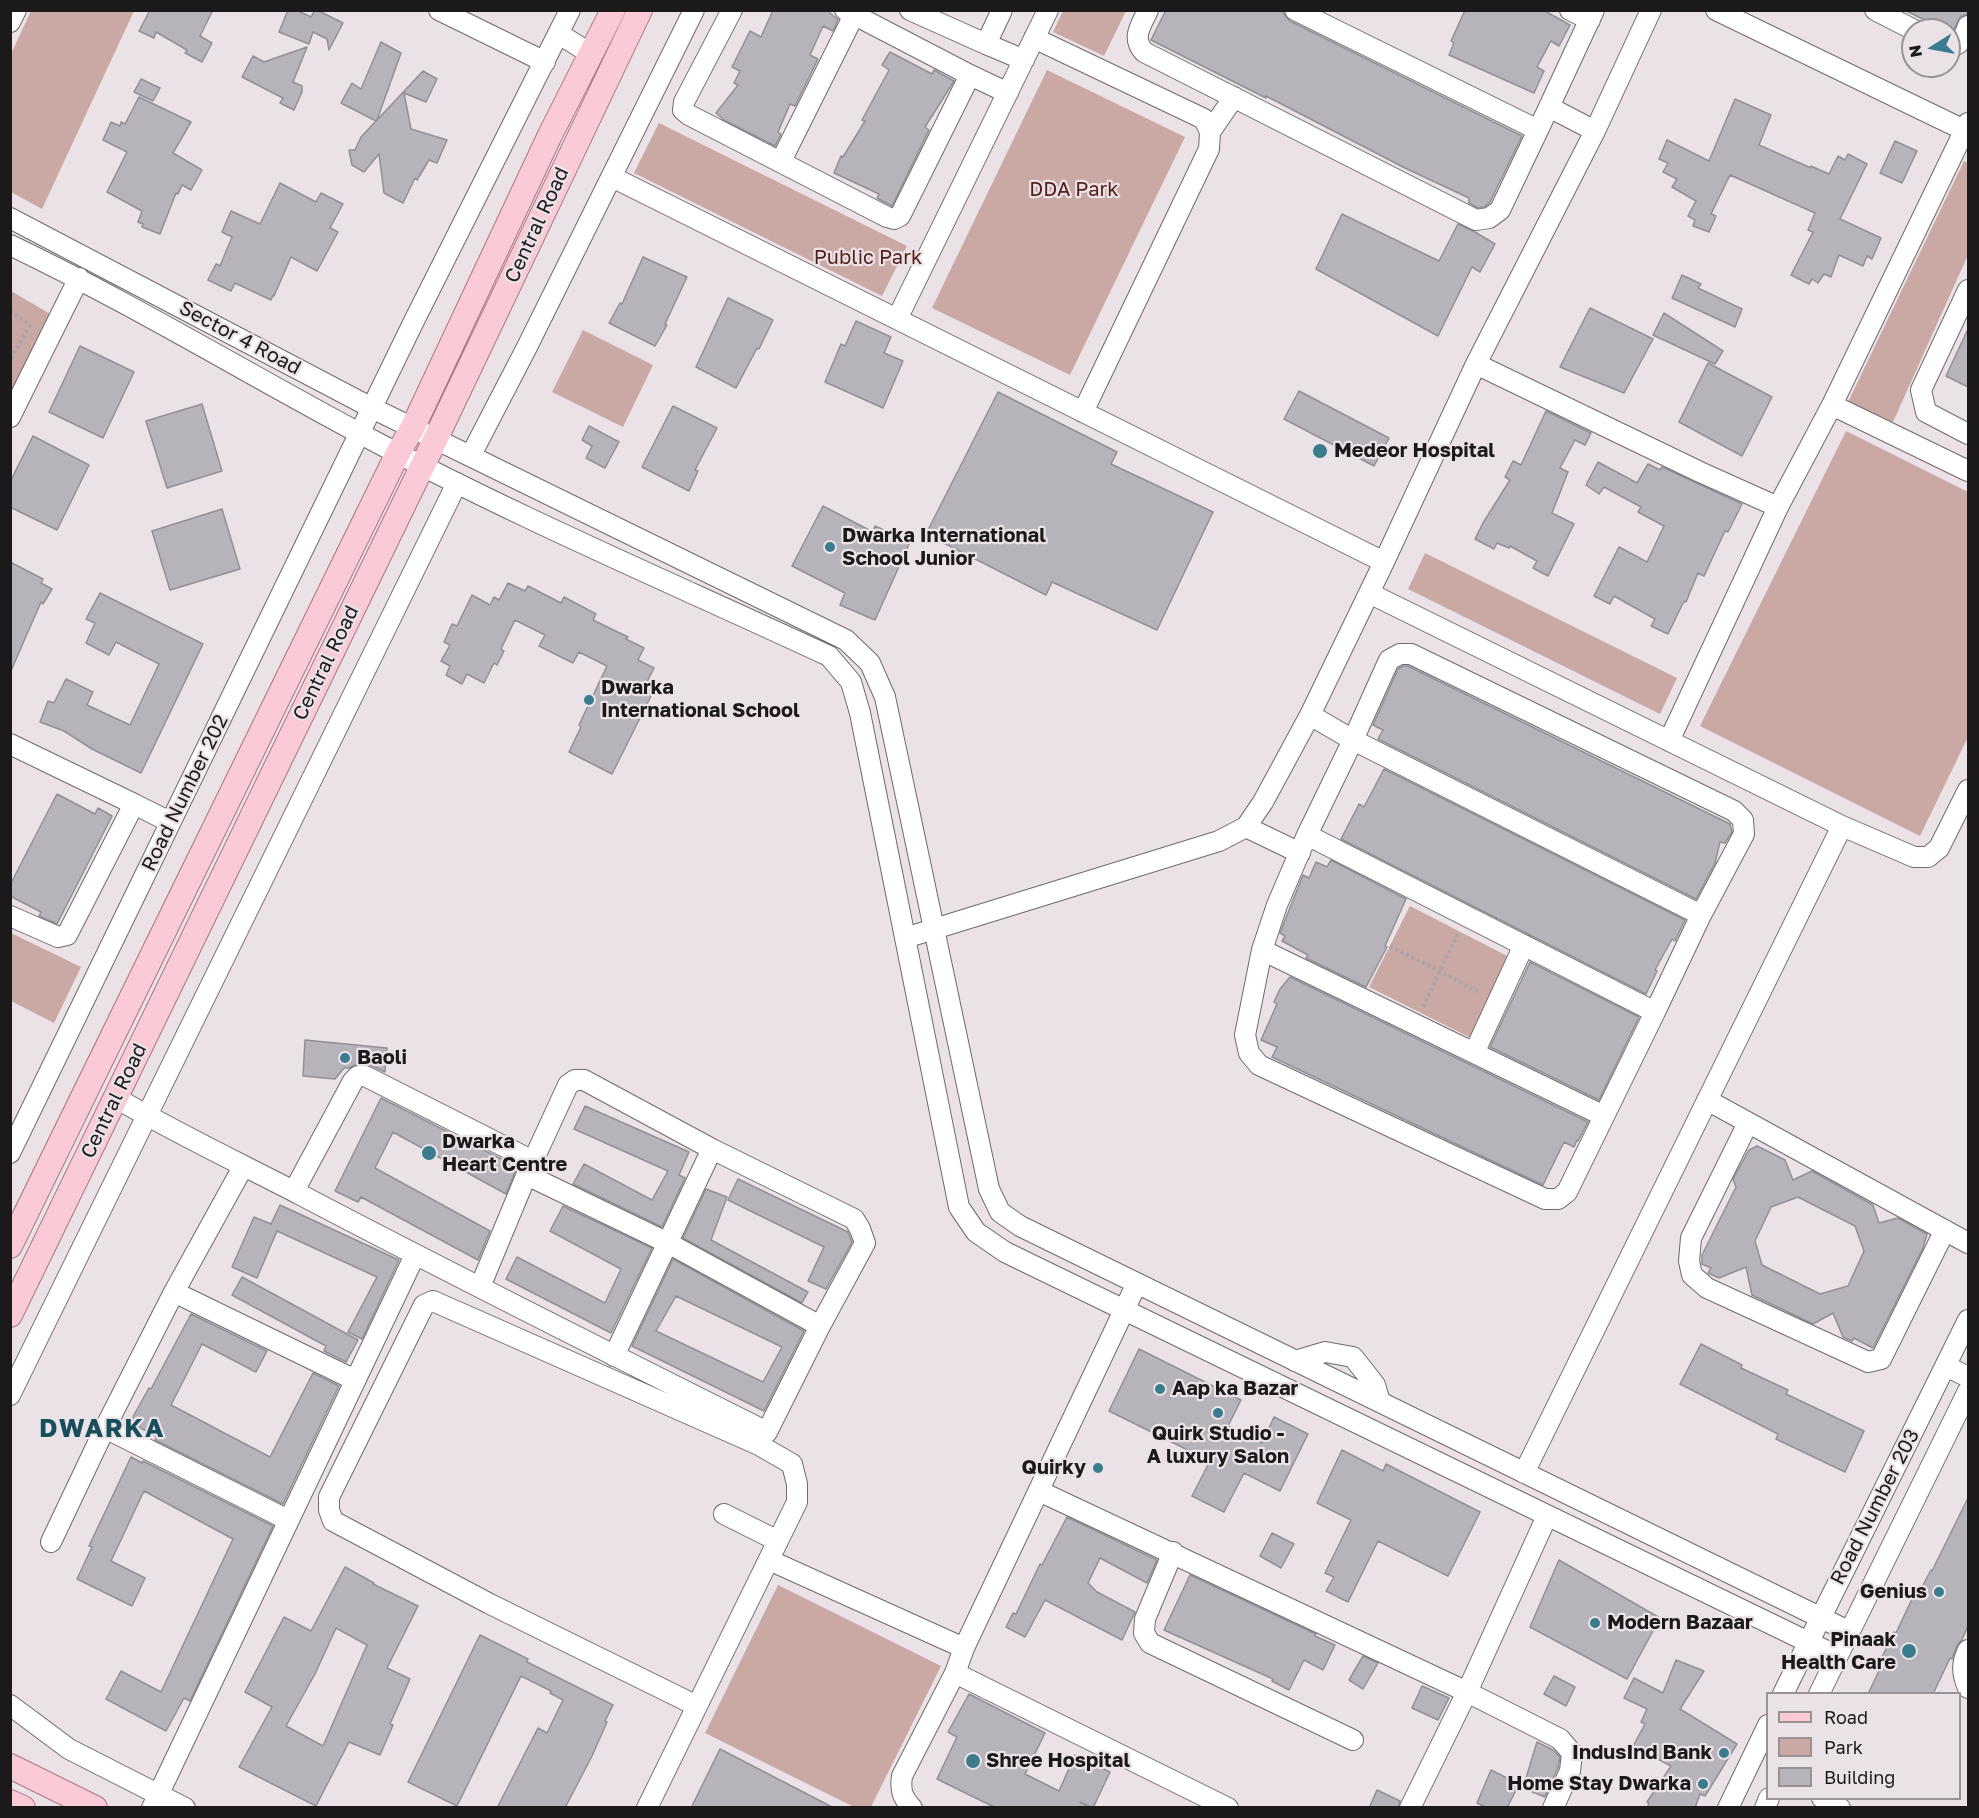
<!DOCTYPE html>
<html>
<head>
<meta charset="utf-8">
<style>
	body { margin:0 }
	#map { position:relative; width:1979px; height:1818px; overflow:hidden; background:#eae2e7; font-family:"Golos Text",sans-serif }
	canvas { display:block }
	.frame { position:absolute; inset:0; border:12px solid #1c191b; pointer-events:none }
	.legend { position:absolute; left:1766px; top:1692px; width:195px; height:108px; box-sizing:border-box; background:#eae2e7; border:2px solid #989295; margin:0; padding:8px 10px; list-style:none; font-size:18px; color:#1c191b }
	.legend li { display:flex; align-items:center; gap:12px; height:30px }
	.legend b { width:30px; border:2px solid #989295 }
	.north { position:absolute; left:1901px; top:18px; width:60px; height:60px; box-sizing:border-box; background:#eae2e7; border:2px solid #989295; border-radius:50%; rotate:259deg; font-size:16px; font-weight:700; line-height:24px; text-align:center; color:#1c191b }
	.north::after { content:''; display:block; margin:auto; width:21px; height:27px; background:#3a7b8e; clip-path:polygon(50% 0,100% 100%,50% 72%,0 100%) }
</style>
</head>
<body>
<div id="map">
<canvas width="1979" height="1818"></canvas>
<div class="frame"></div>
<ul class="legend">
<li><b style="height:8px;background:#facbd7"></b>Road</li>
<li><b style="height:16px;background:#caa9a4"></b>Park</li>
<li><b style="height:16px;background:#b7b3ba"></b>Building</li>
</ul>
<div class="north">N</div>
</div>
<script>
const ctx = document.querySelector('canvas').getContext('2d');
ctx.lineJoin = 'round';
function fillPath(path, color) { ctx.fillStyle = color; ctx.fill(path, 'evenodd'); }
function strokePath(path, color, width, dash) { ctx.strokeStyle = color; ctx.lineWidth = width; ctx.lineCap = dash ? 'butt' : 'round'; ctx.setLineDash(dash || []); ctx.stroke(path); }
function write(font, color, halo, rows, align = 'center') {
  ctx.font = font + ' "Golos Text",sans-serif'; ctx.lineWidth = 4.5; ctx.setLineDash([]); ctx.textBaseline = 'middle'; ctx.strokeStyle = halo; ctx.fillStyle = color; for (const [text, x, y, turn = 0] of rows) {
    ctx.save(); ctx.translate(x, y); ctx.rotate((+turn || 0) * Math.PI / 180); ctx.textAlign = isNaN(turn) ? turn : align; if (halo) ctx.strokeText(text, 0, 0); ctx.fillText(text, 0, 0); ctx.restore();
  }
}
fillPath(new Path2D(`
	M31 11H134L42 209 11 192V54Z
	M1063 11V10L1126 11 1104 56 1053 32Z
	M1047 70 1185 137 1070 375 932 308Z
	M659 123 907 246 882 296 634 173Z
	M1964 161 1968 163V255L1893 422 1848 402Z
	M11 291 52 315 11 398Z
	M583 330 653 365 623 427 552 392Z
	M1846 431 1968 492V737L1920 836 1700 726Z
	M1425 553 1677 678 1660 714 1408 589Z
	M1410 906 1515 960 1475 1040 1369 987Z
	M11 933 81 967 54 1023 11 1001Z
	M778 1585 941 1666 871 1807H854L705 1733Z`), '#caa9a4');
const building = new Path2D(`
	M150 10H213L200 36 212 43 202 62 185 53 187 50 156 32 154 38 139 31Z
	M288 10H296L311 17 315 10H317L343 23 329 50 327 39 313 32 309 44 279 32Z
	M773 10H830L829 12 838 20 833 31 823 26 810 55 818 59 795 106 790 104 778 132 781 134 775 146 724 120 716 113 738 85 734 83 740 71 732 67 750 31 761 37Z
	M1166 10H1281L1290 21 1522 136 1490 202 1484 207 1478 208 1469 203V198L1405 168 1266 96V98L1151 40Z
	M1465 10H1543L1570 25 1559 46 1551 41 1537 67 1544 71 1534 93 1449 55 1454 43 1451 41Z
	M1904 10H1968V14L1960 17 1952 33Z
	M381 42 401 53 377 120 423 71 437 79 426 102 404 93 411 129 447 140 437 163 429 160 417 180 415 178 403 203 384 193 379 154 364 172 352 165 349 150H355L361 137 376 121 341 103 352 83 361 89Z
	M307 47 293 82 302 86V92L294 110 280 103 283 98 242 77 253 56 264 62Z
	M890 52 932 74 934 70 954 81 925 127 929 130 892 206 877 198 879 194 877 193 834 173 841 156 843 157 865 121 862 120 889 70 882 65Z
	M141 79 160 88 153 101 134 92Z
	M139 97 191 122 173 153 202 170 191 190 182 185 178 194 176 193 160 234 142 227 143 224 138 222 142 211 107 192 127 152 103 140 111 122 120 126 121 122 125 124Z
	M1735 99 1771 115 1759 145 1811 168V166L1829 174 1838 156 1845 160 1848 154 1867 164 1840 219 1881 238 1872 259 1867 256 1863 266 1839 255 1831 277 1824 274 1818 283 1812 279 1809 284 1791 275 1813 232 1808 230 1815 213 1730 175 1711 214 1716 216 1709 232 1693 226 1695 220 1688 216 1696 201 1672 187 1677 179 1663 172 1668 163 1659 159 1667 140 1709 161Z
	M1895 141 1917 151 1902 183 1880 173Z
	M280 183 316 202 321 193 343 204 330 228 338 232 317 271 291 257 274 296 273 295 271 300 235 283 231 291 208 280 216 264 220 266 232 237 222 232 231 211 260 224Z
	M1342 214 1439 261 1458 224 1475 232 1495 244 1480 272 1472 267 1438 336 1316 269Z
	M643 257 687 277 665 324 667 325 655 346 609 323 620 303 622 304Z
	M1682 275 1701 284 1698 288 1742 309 1735 327 1672 298Z
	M728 298 773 320 759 349 757 348 736 388 696 367Z
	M1590 308 1653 339 1624 393 1560 367Z
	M1664 313 1723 351 1715 364 1653 335Z
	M856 321 891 337 884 353 903 361 883 408 825 382 841 344 845 346Z
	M1968 329V387L1946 376Z
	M80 346 134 372 103 438 49 412Z
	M1708 363 1772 397 1742 456 1679 422Z
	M1299 391 1389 438 1374 466 1284 419Z
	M998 392 1117 452 1111 464 1213 512 1157 630 1052 582 1046 595 926 534Z
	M202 404 222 471 167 488 146 421Z
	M673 406 717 428 695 470 698 471 689 491 642 467Z
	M1546 411 1591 433 1585 445 1575 440 1560 468 1568 472 1552 513 1574 524 1548 576 1533 568 1537 561 1510 546 1509 548 1497 543 1494 549 1475 539 1483 523 1510 480 1505 477 1513 461 1521 465Z
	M589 426 619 442 605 468 586 458 592 446 582 440Z
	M33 436 89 465 57 530 10 507V482Z
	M1598 462 1637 483 1648 464 1660 470 1662 467 1742 504 1728 532 1725 531 1704 576 1698 573 1686 602 1684 601 1668 634 1651 626 1655 619 1614 596 1610 604 1594 596 1619 547 1647 562 1664 526 1638 512 1641 507 1604 487 1599 494 1586 485Z
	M823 506 873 532 875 526 910 542 875 620 840 605 845 593 792 566Z
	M222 509 240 569 170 590 152 531Z
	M10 562 43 579 41 583 52 589 43 604 41 602 10 673Z
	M508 583 525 591 528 586 561 603 564 597 596 614 593 620 628 637 626 639 644 648 638 660 654 668 646 684 655 688 612 774 569 752 581 727 579 725 607 666 579 652 573 663 539 646 545 635 515 620 501 649 504 651 497 665 494 663 484 683 467 674 462 684 446 675 450 666 441 661 450 645 444 642 452 624 457 626 472 595 490 605 494 597 499 600Z
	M100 593 203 644 141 773 92 749 64 731 40 722 48 701 54 703 66 679 93 692 87 705 130 725 159 664 116 642 109 655 86 643 95 623 86 619Z
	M1403 666H1408L1730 824 1732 832 1725 843 1720 842 1715 863 1696 899 1378 739 1383 730 1373 725 1398 669Z
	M1384 769 1685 920 1675 941 1672 939 1655 970 1657 971 1646 994 1341 839 1359 804 1364 807Z
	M57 794 95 814 98 808 112 816 57 924 39 916 41 912 10 896V885Z
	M1331 860 1406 899 1385 946 1387 947 1366 987 1306 958 1308 955 1282 941 1285 936 1280 933 1303 875 1309 878 1316 862 1327 867Z
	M1530 962 1639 1017 1599 1100 1490 1047Z
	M1290 977 1588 1122 1578 1141 1577 1140 1574 1147 1564 1142 1543 1185 1272 1057 1277 1047 1261 1040 1277 1004 1274 1002 1280 989Z
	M305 1040 387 1048 385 1072 370 1065 358 1064 349 1068H344L335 1079 303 1076Z
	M381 1098 517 1167 506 1194 393 1132 375 1168 490 1231 478 1260 361 1197 358 1202 335 1191Z
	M585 1106 689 1152 679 1175 685 1178 662 1227 573 1184 584 1164 652 1200 668 1171 574 1129Z
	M1757 1146 1785 1160 1793 1180 1812 1171 1873 1205 1879 1223 1898 1218 1927 1234 1923 1248 1873 1348 1854 1338 1852 1341 1843 1337 1833 1313 1813 1324 1752 1295 1746 1267 1719 1278 1708 1273 1711 1268 1702 1264V1255L1736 1187 1733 1179 1749 1150ZM1798 1197 1855 1226 1864 1251 1848 1286 1820 1294 1762 1265 1755 1241 1771 1207Z
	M738 1179 848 1232 852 1242 826 1289 808 1281 824 1247 728 1200Z
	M706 1189 727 1197 711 1240 808 1292 802 1303 683 1238Z
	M280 1205 399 1260 362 1339 348 1332 377 1277 277 1231 257 1278 232 1267 254 1217 271 1224Z
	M563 1206 652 1248 611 1333 506 1279 517 1257 605 1303 621 1269 550 1231Z
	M673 1259 804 1331 764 1411 632 1346ZM676 1296 782 1347 763 1382 656 1331Z
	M242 1277 358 1340 346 1362 324 1351 326 1346 232 1295Z
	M191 1314 267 1351 256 1372 202 1344 171 1405 270 1457 313 1373 339 1386 283 1504 155 1440 157 1437 130 1422 149 1388 151 1389Z
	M1701 1344 1742 1365 1741 1368 1788 1390 1786 1394 1864 1431 1845 1472 1776 1439 1778 1434 1680 1384Z
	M1139 1349 1241 1400 1228 1426 1262 1443 1274 1417 1308 1434 1280 1491 1244 1473 1224 1512 1192 1496 1210 1461 1109 1411Z
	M1342 1450 1383 1471 1386 1464 1480 1512 1448 1576 1378 1541 1348 1602 1326 1591 1334 1577 1325 1573 1351 1520 1317 1503Z
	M131 1457 142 1463 143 1461 273 1526 190 1701 184 1698 166 1731 106 1699 121 1671 161 1692 233 1539 144 1491 111 1561 145 1578 132 1606 77 1579 92 1547 89 1546Z
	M1968 1498V1626L1962 1640 1957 1645 1952 1659 1950 1658 1933 1694H1868L1885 1658 1882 1657 1894 1632 1896 1633 1912 1599 1915 1600 1931 1570 1932 1571Z
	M1067 1517 1157 1560 1147 1583 1100 1558 1088 1583 1097 1592 1135 1612 1122 1640 1045 1600 1025 1637 1006 1627 1013 1613 1016 1614 1040 1564 1042 1565Z
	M1272 1533 1294 1544 1281 1568 1260 1556Z
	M1559 1560 1660 1618 1627 1679 1530 1627Z
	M345 1567 374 1583 373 1584 418 1606 387 1668 410 1679 390 1724 393 1725 380 1755 349 1742 316 1806 239 1767 272 1707 245 1692 284 1617 311 1631ZM336 1628 367 1645 323 1746 286 1726 315 1674Z
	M1190 1575 1316 1634 1315 1636 1335 1645 1323 1670 1304 1660 1289 1690 1272 1681 1273 1679 1164 1630Z
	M480 1635 528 1659 527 1662 613 1705 605 1721 607 1722 592 1756 565 1808H497L538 1728 547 1733 563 1700 550 1693 551 1691 521 1676 457 1806 408 1782Z
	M1363 1656 1378 1663 1363 1689 1349 1680Z
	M1676 1660 1704 1671 1680 1709 1737 1744 1705 1796 1700 1794 1695 1808H1647L1649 1803 1647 1802 1671 1766 1633 1746 1645 1724 1641 1722 1647 1709 1624 1698 1634 1678 1663 1693Z
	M1554 1676 1575 1687 1566 1706 1544 1694Z
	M1422 1686 1449 1698 1438 1720 1412 1708Z
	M969 1694 1045 1733 1025 1774 1059 1791 1075 1755 1110 1772 1093 1808 1080 1802 1090 1808H996L937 1779 957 1737 948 1732Z
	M1537 1742 1553 1750 1560 1757 1558 1768 1545 1797 1523 1788Z
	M720 1749 834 1808H691Z
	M1491 1770 1519 1784 1507 1808H1487L1477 1803Z
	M1377 1790 1400 1801 1398 1808H1369Z`);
fillPath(building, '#b7b3ba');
strokePath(building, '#938f96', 1.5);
const minor = new Path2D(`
	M439 10 545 62
	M732 10 684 102 683 110 689 115 887 217 894 219 900 216 970 75 845 10
	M910 10 986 44 1002 10
	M1148 10C1141 26 1131 37 1144 52L1476 220 1489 218 1500 210 1549 107 1595 131
	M1295 10 1538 130
	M1570 10 1590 20
	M1716 10 1968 132
	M1875 10 1914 30
	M10 22 16 10
	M559 34 591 54
	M1034 38 1204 119 1210 132 1209 149 1083 412
	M986 44 1024 60
	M1949 46C1961 47 1964 36 1968 26
	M970 75 1008 93
	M1549 107 1594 10
	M1210 132 1234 97
	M781 161 854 15
	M612 177 1384 562
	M10 218 372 408 846 640 870 663 885 697 989 1189 1000 1212 1020 1226 1848 1631
	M10 245C129 302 243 371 359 433 512 515 672 583 829 656L851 682 860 713 959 1207 976 1232 1005 1252 1837 1656
	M1968 290 1921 390 1926 412 1968 434
	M897 319 1048 10
	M1476 364 1700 472 1778 507
	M1832 405 1968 471
	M10 417 79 278
	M471 455 527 347 694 10
	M1369 593 1842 826 1914 857H1928L1939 848 1968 790
	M1310 715 1353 740 1307 835 1655 1012 1701 915 1744 834 1743 820 1734 811 1411 654H1400L1389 660 1353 740 1701 915
	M1669 741 1778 507 1832 405 1968 123
	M10 744 134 804 67 935 58 937 10 916
	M134 804 170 822
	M1246 827 1300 853
	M1307 835 1277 905 1262 950 1245 1035 1249 1053 1259 1065 1545 1199H1558L1567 1192 1655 1012
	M905 938 1219 841 1246 827 1263 802 1310 715 1384 562 1476 364 1595 131 1651 10
	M1262 950 1604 1116
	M1474 1053 1524 945
	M116 1098C176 1133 239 1163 301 1195 455 1276 611 1354 767 1432L820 1326 865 1243 860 1229 854 1219 712 1149 614 1356
	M1707 1100 1968 1243
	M1748 1123 1691 1238 1689 1261 1692 1275 1707 1288 1868 1362 1881 1359 1945 1230
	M10 1153 413 323 570 10
	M527 1175 668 1243 820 1326
	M294 1191 353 1081 358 1076H365L533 1161 568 1085 575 1080H584L712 1149
	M480 1287 531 1164
	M174 1292 355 1380
	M1295 1361 1325 1352 1353 1357 1375 1385 1380 1402
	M1946 1366 1968 1377
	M10 1395 457 483
	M105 1428 288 1520
	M1524 1473 1842 826
	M1039 1491 1467 1692 1560 1739 1572 1753 1570 1771 1553 1808
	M724 1514 778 1541
	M51 1542 105 1428 174 1292 243 1167
	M1173 1552 1145 1619 1144 1633 1150 1643 1353 1740
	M769 1560 964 1648
	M1968 1650C1961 1664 1962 1674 1968 1688
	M955 1673 1228 1808
	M1783 1694 1968 1320
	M1819 1694 1968 1391
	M10 1705 69 1749 185 1808
	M1822 1798 1840 1808
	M152 1808 415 1255
	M647 1808 797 1502V1484L792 1464 759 1445 433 1301 424 1305 329 1497V1510L333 1521 490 1604 697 1706
	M912 1808C902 1797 900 1790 902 1776L955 1673 964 1648 1137 1283
	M1410 1808 1467 1692 1547 1516
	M1728 1808 1768 1725
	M1765 1808 1769 1798`);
const major = new Path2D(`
	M10 1246 398 453 413 427 550 135 613 10
	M10 1315 436 438 640 10
	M10 1766 95 1808
	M10 1802 23 1808`);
strokePath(minor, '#70696e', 22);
strokePath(major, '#aa7684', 26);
strokePath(new Path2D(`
	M10 311 30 325 10 360
	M1390 946 1481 993
	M1423 1007 1458 933`), '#aba5a9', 4, [3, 3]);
strokePath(minor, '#fff', 20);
strokePath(major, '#facbd7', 24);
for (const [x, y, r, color] of [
	[1320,451,8,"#3a7b8e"],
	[830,547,6,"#3a7b8e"],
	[589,700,6,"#3a7b8e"],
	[345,1058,6,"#3a7b8e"],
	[429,1153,8,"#3a7b8e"],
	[1160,1389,6,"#3a7b8e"],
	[1218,1413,6,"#3a7b8e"],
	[1098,1468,6,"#3a7b8e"],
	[1939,1592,6,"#3a7b8e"],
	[1595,1623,6,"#3a7b8e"],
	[1909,1651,8,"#3a7b8e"],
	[1724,1753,6,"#3a7b8e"],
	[973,1761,8,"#3a7b8e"],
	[1703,1784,6,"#3a7b8e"]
]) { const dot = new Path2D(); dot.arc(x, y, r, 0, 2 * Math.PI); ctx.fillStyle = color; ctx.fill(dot); strokePath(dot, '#eae2e7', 2); }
write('20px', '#531e1b', '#eae2e7', [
	["DDA Park",1074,190],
	["Public Park",868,258]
]);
write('20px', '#1c191b', '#eae2e7', [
	["Central Road",537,225,-65],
	["Sector 4 Road",240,338,28],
	["Central Road",326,663,-64],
	["Road Number 202",185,793,-64],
	["Central Road",114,1101,-64],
	["Road Number 203",1875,1507,-63]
]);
write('bold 20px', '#1c191b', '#eae2e7', [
	["Medeor Hospital",1334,451],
	["Dwarka International",842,536],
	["School Junior",842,559],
	["Dwarka",601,688],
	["International School",601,711],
	["Baoli",357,1058],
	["Dwarka",442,1142],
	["Heart Centre",442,1165],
	["Aap ka Bazar",1172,1389],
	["Quirk Studio -",1218,1434,"center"],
	["A luxury Salon",1218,1457,"center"],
	["Quirky",1086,1468,"right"],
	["Genius",1927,1592,"right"],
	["Modern Bazaar",1607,1623],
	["Pinaak",1896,1640,"right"],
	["Health Care",1896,1663,"right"],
	["IndusInd Bank",1712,1753,"right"],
	["Shree Hospital",986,1761],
	["Home Stay Dwarka",1691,1784,"right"]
], 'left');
ctx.letterSpacing = '1.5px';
write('bold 26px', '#184e5c', '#eae2e7', [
	["DWARKA",102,1429]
]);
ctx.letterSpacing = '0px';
</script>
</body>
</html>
